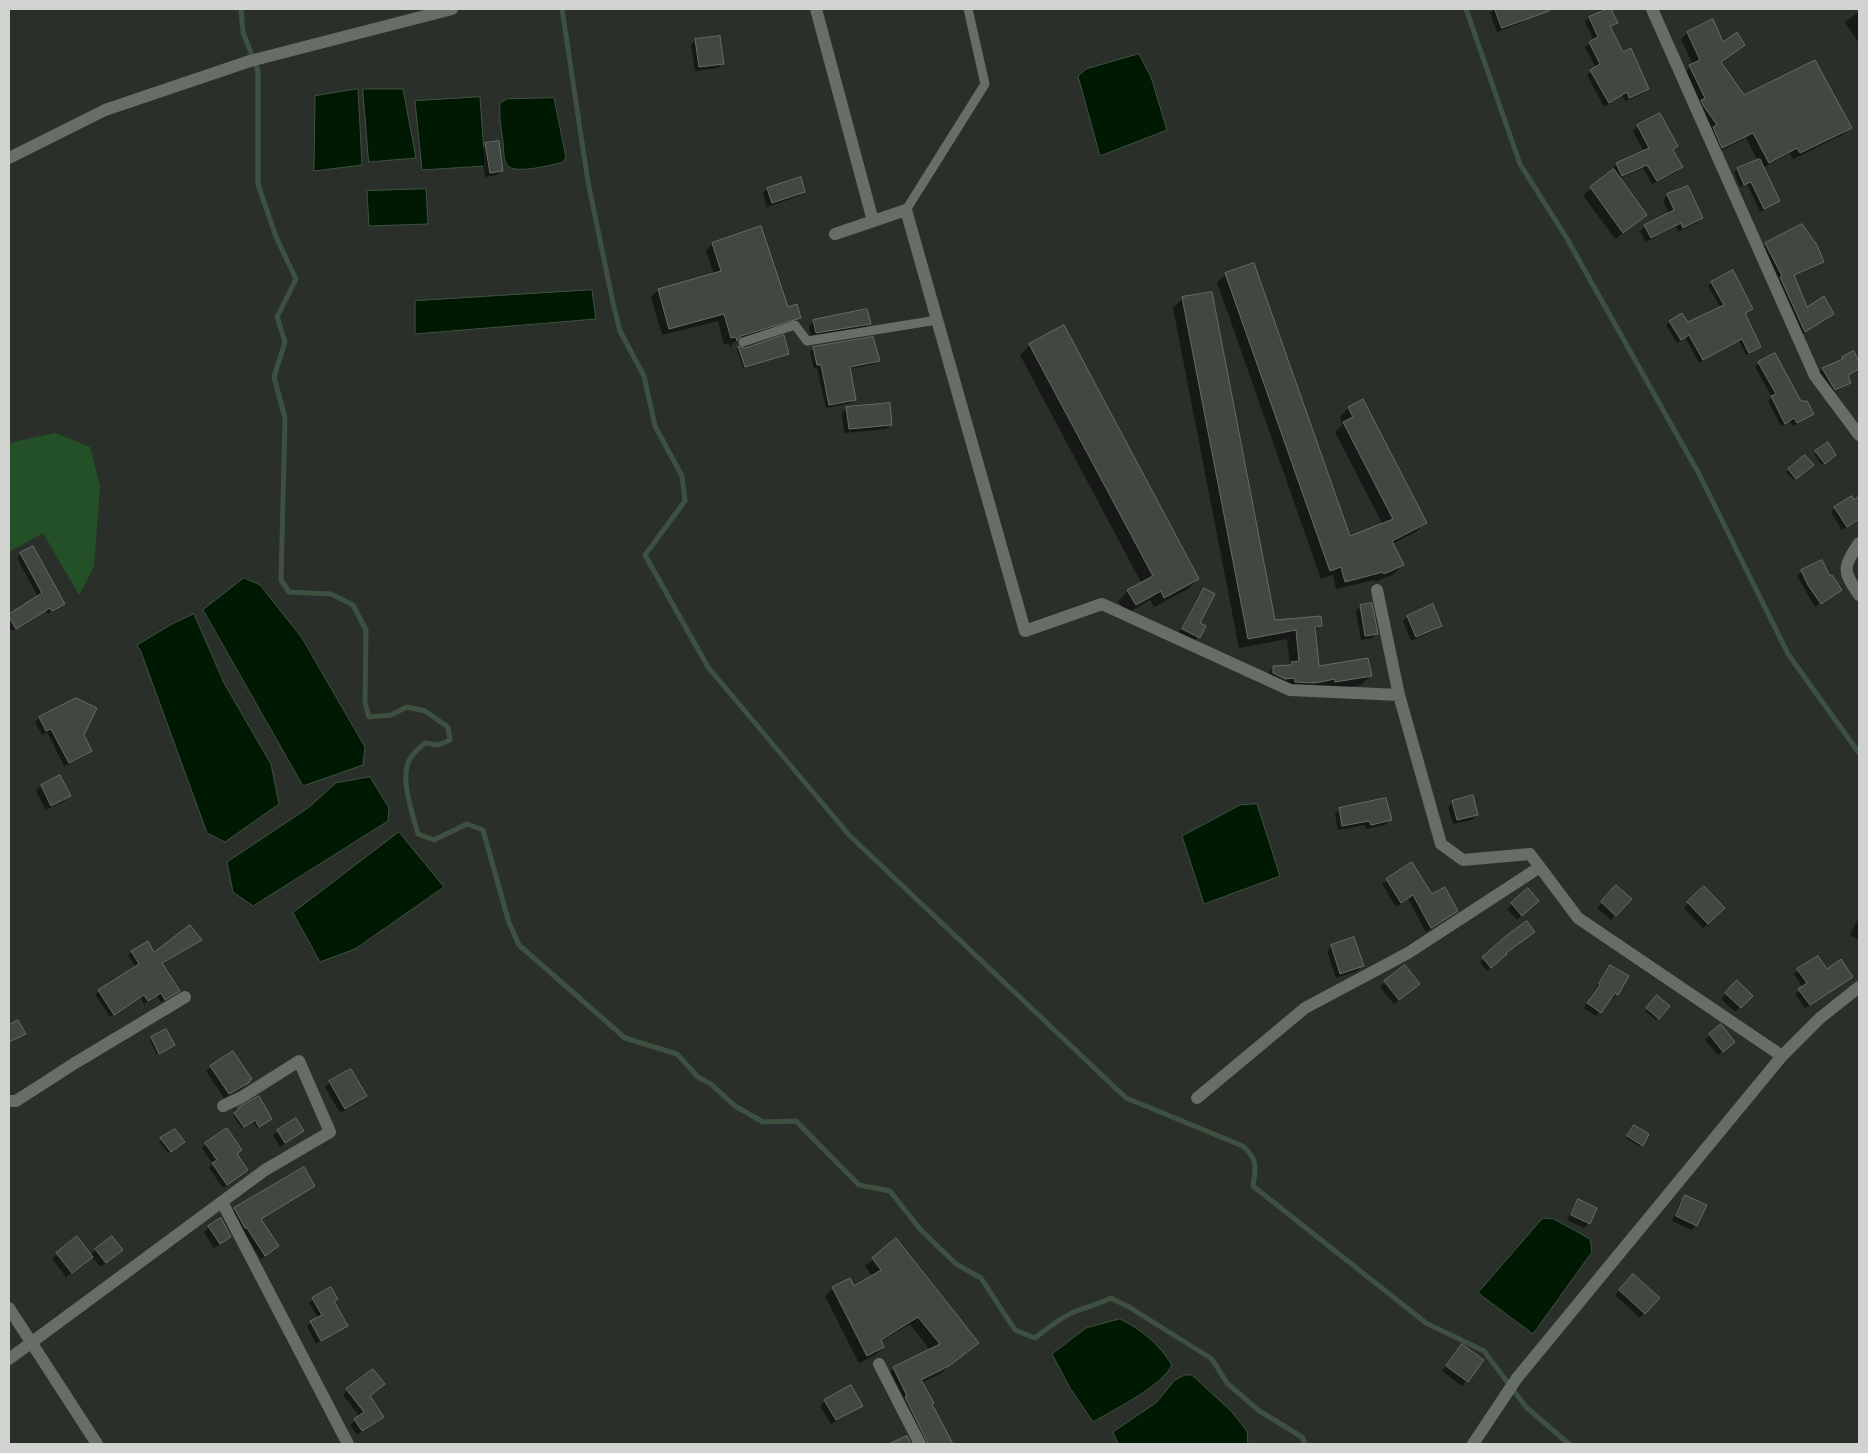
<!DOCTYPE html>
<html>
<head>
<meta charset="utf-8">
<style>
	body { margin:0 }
	#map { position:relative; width:1868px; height:1453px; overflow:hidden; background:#2a2f2a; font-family:Barlow,sans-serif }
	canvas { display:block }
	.frame { position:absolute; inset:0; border:10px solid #d0d3cf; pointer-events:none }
</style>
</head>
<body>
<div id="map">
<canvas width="1868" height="1453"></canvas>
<div class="frame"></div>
</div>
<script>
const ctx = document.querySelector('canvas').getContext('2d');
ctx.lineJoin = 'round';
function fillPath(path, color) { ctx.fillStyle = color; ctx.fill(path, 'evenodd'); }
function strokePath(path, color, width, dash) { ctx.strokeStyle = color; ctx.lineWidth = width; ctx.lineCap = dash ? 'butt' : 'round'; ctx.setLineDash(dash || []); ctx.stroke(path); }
fillPath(new Path2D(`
	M55 433 90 447 100 486 94 567 79 595 43 533 9 552V443Z`), '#235027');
const water = new Path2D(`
	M1139 54 1151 77 1167 130 1100 156 1078 76 1086 69Z
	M358 89 362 165 314 171 315 96Z
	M363 89H403L416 158 369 162Z
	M480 97 485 166 422 170 415 101Z
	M554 98 566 157 563 162C553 165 513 175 507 165 503 159 504 148 503 142 501 128 499 117 500 103L507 99Z
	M426 189 428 224 369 226 367 191Z
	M592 290 596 319 415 334V301Z
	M244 578 260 585 302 638 365 747 363 765 303 786 203 610Z
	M194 614 224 683 271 764 279 804 225 842 207 833 141 652 137 645 172 624Z
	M370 777 389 808 388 821 253 906 233 892 227 862 308 808 336 783Z
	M1257 804 1280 876 1204 904 1182 836 1240 805Z
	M399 832 444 887 355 949 320 962 293 913Z
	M1543 1218 1554 1219 1590 1239 1592 1252 1533 1334 1478 1293Z
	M1120 1319C1141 1329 1160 1345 1172 1365 1162 1386 1115 1409 1093 1422L1070 1388 1052 1354 1086 1328Z
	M1185 1375H1192L1231 1411 1247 1431 1248 1444H1118L1113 1432 1157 1402 1174 1381Z`);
fillPath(water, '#001902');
strokePath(water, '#3e5140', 1);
fillPath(new Path2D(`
	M1494 9H1525L1528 17 1523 22 1497 32 1490 13Z
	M1598 9H1614H1610L1616 22 1609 28 1622 53 1647 89 1643 93 1625 101 1622 95 1604 107 1587 75 1596 68 1585 47 1594 41 1585 22 1589 18 1601 13Z
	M1859 12V41L1858 42 1845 22Z
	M1687 33 1723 44H1743L1720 63 1743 97 1850 128 1844 134 1793 159 1790 153 1763 168 1779 201 1760 212 1747 184 1740 187 1734 172 1738 169 1758 161 1746 138 1716 153 1683 73 1693 65 1681 39Z
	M696 40 723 63 718 68 695 71 691 45Z
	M1638 126 1672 150 1682 167 1677 172 1652 184 1643 168 1619 179 1646 215 1615 239 1583 195 1614 171 1613 168 1617 164 1644 152 1633 131Z
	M486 145 502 170 497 175 485 177 481 149Z
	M1687 188 1702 218 1697 223 1678 232 1676 227 1646 242 1640 231 1645 226 1669 214 1663 200 1667 196Z
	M767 189 804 191 799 196 767 207 763 194Z
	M712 244 787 308 800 317 793 324 734 342 730 347 729 343 724 345 718 321 662 335 651 297 658 290 714 275 706 251Z
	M1766 244 1822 261 1819 265 1793 276 1807 309 1833 314 1801 335 1762 248Z
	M1226 274 1349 538 1383 525 1335 432 1343 424 1340 417 1348 408 1362 401 1425 523 1417 531 1392 544 1402 565 1394 574 1375 582 1374 580 1336 589 1333 575 1321 579 1217 282Z
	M1711 283 1752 309 1744 314 1759 347 1756 350 1746 355 1739 341 1699 363 1685 337 1677 343 1666 325 1669 322 1682 315 1688 324 1721 308 1708 286Z
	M1183 298 1274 621 1321 625 1315 632 1318 668 1370 676 1361 685 1326 691 1305 692 1264 677 1273 668 1290 666 1287 639 1239 648 1173 308Z
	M814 321 869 324 865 329 811 337 809 326Z
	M1030 345 1198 579 1188 589 1154 607 1150 600 1126 614 1118 601 1128 591 1142 584 1020 355Z
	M739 347 788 353 743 368 737 349Z
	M814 348 878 360 874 364 849 369 855 399 851 403 826 408 817 368 814 369 810 352Z
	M1853 353 1859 364V369L1847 376 1850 382 1846 386 1831 393 1818 373 1822 369 1839 362Z
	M1759 363 1812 414 1808 417 1793 426 1790 421 1781 426 1768 401 1772 397 1755 367Z
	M847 408 891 424 886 429 844 433 842 413Z
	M1816 452 1832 457 1822 465 1814 454Z
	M1805 457 1810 467 1794 480 1786 472Z
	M1859 498V519L1842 530 1831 512 1835 508 1854 502Z
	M21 554 63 603 48 614 46 610 12 631 9 627V615L38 597 17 558Z
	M1821 562 1830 578 1840 590 1815 607 1797 576 1802 572Z
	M1204 589 1198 624 1205 627 1194 642 1178 634 1199 594Z
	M1361 606 1377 633 1372 638 1361 640 1356 611Z
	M1407 617 1441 625 1436 630 1411 641 1403 621Z
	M39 718 82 735 90 751 86 755 64 766 47 732 42 735 35 722Z
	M60 776 70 796 65 801 46 810 36 791 41 786Z
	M1453 802 1477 815 1472 820 1453 824 1448 807Z
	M1339 809 1390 820 1385 825 1366 829 1365 825 1338 830 1335 814Z
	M1411 864 1431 896 1456 911 1426 932 1408 899 1396 907 1382 884Z
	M1704 887 1724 908 1703 928 1684 908Z
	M1611 892 1630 899 1611 920 1597 908Z
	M1512 904 1532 906 1517 920 1507 909Z
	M1859 917V940L1850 935Z
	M1507 937 1504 953 1502 958 1487 971 1480 962Z
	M201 940 161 964 175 994 161 1002 157 996 144 1004 141 998 110 1017 95 994 136 967 128 955 132 952 154 954Z
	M1332 946 1362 966 1357 971 1336 978 1327 951Z
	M1817 957 1827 971 1847 980 1805 1008 1795 994 1803 988 1794 974Z
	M1610 966 1627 977 1617 994 1613 998 1611 997 1596 1016 1584 1008Z
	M1385 982 1414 988 1394 1004 1380 987Z
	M1737 982 1751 996 1735 1012 1721 999Z
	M1657 997 1668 1006 1656 1020 1645 1011Z
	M9 1024 25 1034 9 1043Z
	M1710 1035 1729 1046 1718 1055 1705 1040Z
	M152 1038 173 1045 157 1055 150 1040Z
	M211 1067 249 1082 244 1087 224 1098 206 1071Z
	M350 1071 365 1096 361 1101 340 1113 325 1087 330 1082Z
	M239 1109 268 1121 257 1128 253 1121 242 1128 233 1116Z
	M1632 1128 1642 1145 1640 1147 1626 1138Z
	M226 1130 236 1154 247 1170 223 1188 209 1168 213 1164 202 1148Z
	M278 1131H303L280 1147 273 1135Z
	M161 1139 181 1144 168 1153 159 1141Z
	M313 1186 260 1220 278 1246 261 1259 231 1213 235 1209Z
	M1686 1197 1696 1225 1692 1230 1672 1221 1681 1201Z
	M1579 1200 1596 1208 1589 1223 1584 1228 1567 1220 1574 1205Z
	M209 1227 230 1237 214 1248 204 1232Z
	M112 1237 117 1255 100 1267 92 1256 66 1277 52 1258 77 1238 90 1255Z
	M896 1240 977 1343 940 1374 921 1383 948 1437 940 1444H918L886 1376 894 1368 930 1350 910 1324 880 1342 883 1347 875 1355 859 1363 825 1296 833 1288H853L873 1277 865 1266Z
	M1628 1280 1658 1298 1640 1318 1615 1295Z
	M313 1299H337L333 1302 346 1326 316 1344 307 1326 318 1318 309 1303Z
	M1462 1345 1482 1361 1462 1386 1442 1371Z
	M347 1390 369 1396 383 1416 357 1435 350 1425 360 1417 343 1395Z
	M825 1401 861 1405 856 1410 831 1424 820 1406Z`), '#0007');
strokePath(new Path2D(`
	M241 9 243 32 258 71V184L276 237 296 279 277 317 285 342 274 377 285 418 281 580 289 592 331 594 353 605 366 630 365 703 369 717 391 715 407 707 425 711 448 727 450 740 438 745 425 743C421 747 415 751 411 757 398 775 413 815 418 834L434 840 467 824 483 830 509 923 519 945 625 1038 677 1054 698 1077 711 1084 735 1106 763 1122 796 1121 859 1185 890 1191 920 1229 956 1264 981 1278 1015 1330 1035 1338C1048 1328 1061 1317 1076 1311 1088 1307 1099 1304 1111 1298L1129 1307 1212 1359 1227 1383 1258 1410 1302 1437 1305 1444
	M562 9 588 182 613 303 620 331 644 376 655 426 682 476 685 501 645 555 708 667 849 835 1126 1098 1243 1146C1258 1160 1256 1167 1253 1186L1426 1323 1484 1351 1526 1407 1569 1444
	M1466 9 1520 164 1566 237 1699 474 1788 654 1859 753`), '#3e5140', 5);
const building = new Path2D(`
	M1495 9H1549V11L1502 28Z
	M1607 9H1611L1618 23 1610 26 1623 52 1631 48 1649 89 1629 98 1627 92 1609 103 1590 70 1600 64 1589 42 1598 37 1589 17Z
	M1713 19 1723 42 1737 32 1745 45 1721 62 1744 95 1815 60 1852 128 1800 153 1797 148 1769 163 1753 133 1722 148 1713 127 1717 125 1703 105 1701 100 1705 98 1689 65 1700 60 1687 32Z
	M720 36 724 64 699 67 695 39Z
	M1660 113 1678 146 1673 150 1683 167 1657 181 1647 165 1622 176 1616 163 1649 148 1637 125Z
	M499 141 503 171 490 173 485 143Z
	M1760 159 1780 201 1764 209 1751 182 1744 185 1737 168Z
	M1614 169 1647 215 1623 233 1590 187Z
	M801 177 805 192 772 203 767 188Z
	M1688 186 1703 218 1683 228 1681 223 1651 238 1644 225 1674 210 1667 194Z
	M1802 224 1817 245 1824 262 1794 275 1807 307 1824 296 1834 314 1805 332 1780 277 1782 276 1765 243Z
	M761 226 788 307 797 304 801 318 741 336 737 341 736 337 731 338 724 314 669 329 658 289 721 271 712 243Z
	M1254 263 1350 536 1393 519 1343 422 1353 417 1348 407 1363 399 1427 523 1392 541 1404 565 1384 574 1383 572 1345 582 1341 567 1330 571 1225 273Z
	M1733 270 1753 309 1745 313 1761 347 1749 353 1742 339 1703 360 1689 335 1681 340 1669 321 1682 313 1688 322 1724 305 1711 282Z
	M1212 292 1275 620 1321 616 1322 626 1315 627 1319 666 1368 658 1372 676 1335 682V679L1315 683 1295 682 1294 678 1285 679 1273 673V666L1292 665 1291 662 1299 661 1296 630 1248 639 1182 297Z
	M867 309 871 324 816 333 813 320Z
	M1064 325 1199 579 1164 598 1161 591 1136 605 1127 590 1153 576 1029 344Z
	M784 335 789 354 745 367 738 346 745 348Z
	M873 337 880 361 850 367 856 400 829 405 821 365H817L813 347Z
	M1854 351 1859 362V369L1848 375 1851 383 1835 390 1822 368 1843 359 1842 357Z
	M1775 353 1801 401H1807L1814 414 1797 423 1794 418 1785 424 1771 396 1776 394 1758 362Z
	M890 403 892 425 849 429 846 407Z
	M1828 442 1836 455 1825 464 1815 451Z
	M1805 455 1814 465 1796 479 1788 469Z
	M1852 496 1854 500 1859 496V519L1847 527 1834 507Z
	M33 546 65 604 52 611 50 608 16 629 9 617V614L42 593 20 553Z
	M1822 560 1830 576 1832 575 1842 590 1821 604 1808 585 1801 570Z
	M1204 588 1215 594 1200 623 1206 626 1200 638 1182 629Z
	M1372 603 1378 634 1365 636 1360 605Z
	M1433 604 1442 626 1416 637 1407 616Z
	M76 698 97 708 84 735 92 751 69 763 51 729 46 731 39 717Z
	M60 775 71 796 51 806 41 785Z
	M1473 795 1478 815 1457 820 1452 801Z
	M1386 798 1392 820 1371 825 1369 821 1342 826 1339 808Z
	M1412 862 1432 894 1445 887 1458 911 1431 928 1413 895 1401 903 1386 879Z
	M1616 885 1632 899 1616 916 1601 902Z
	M1704 886 1725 908 1708 924 1687 902Z
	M1528 888 1539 901 1522 916 1511 903Z
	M1527 921 1535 932 1506 953 1507 954 1491 968 1482 957 1506 936Z
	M190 925 202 940 162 963 180 991 165 1000 161 993 148 1001 144 995 114 1015 98 990 139 964 131 951 148 941 154 952Z
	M1354 937 1364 966 1340 974 1331 945Z
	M1818 956 1827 969 1841 959 1853 977 1810 1005 1798 989 1807 983 1797 969Z
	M1405 965 1420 984 1399 1000 1384 981Z
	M1610 965 1629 976 1618 995 1615 993 1601 1013 1587 1003 1600 985 1599 984Z
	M1737 980 1753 996 1741 1008 1725 993Z
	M1657 995 1670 1006 1659 1019 1646 1008Z
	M18 1020 26 1034 9 1042V1025Z
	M1721 1024 1735 1042 1723 1052 1709 1034Z
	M166 1029 175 1045 159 1054 151 1037Z
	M233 1051 252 1079 250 1080V1082L229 1094 210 1066Z
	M351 1069 367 1096 345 1109 329 1081Z
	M259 1096 272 1119 259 1127 255 1120 244 1127 234 1113 239 1109 238 1108Z
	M296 1118 304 1131 285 1143 277 1130Z
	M1634 1125 1649 1134 1643 1146 1627 1136Z
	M227 1128 242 1150 237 1154 248 1170 227 1185 212 1163 217 1160 205 1143Z
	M175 1129 185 1142 171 1152 160 1138Z
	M304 1167 315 1186 261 1219 279 1246 265 1256 247 1228H245L234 1208Z
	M1685 1195 1707 1205 1697 1226 1676 1216Z
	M1578 1199 1597 1208 1590 1224 1571 1215Z
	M221 1218 231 1237 220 1244 208 1226Z
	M77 1236 93 1257 72 1273 56 1253Z
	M112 1236 123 1250 106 1263 95 1249Z
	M896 1238 979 1343 949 1366 921 1380 934 1403 932 1404 953 1444H928L905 1397 907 1396 893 1367 940 1344 918 1317 881 1340 884 1347 867 1356 832 1287 850 1278 854 1286 881 1270 872 1258Z
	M1633 1274 1660 1298 1645 1314 1619 1290Z
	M331 1287 338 1299 334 1301 348 1326 321 1341 310 1321 322 1315 312 1298Z
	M1462 1344 1484 1360 1468 1382 1446 1366Z
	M373 1369 385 1384 370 1396 384 1417 362 1431 354 1419 364 1412 346 1389Z
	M851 1385 863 1406 836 1420 824 1400Z
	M907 1436 911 1444H889Z`);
fillPath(building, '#414741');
strokePath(building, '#676d66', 1);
strokePath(new Path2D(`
	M906 210 985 84 968 9
	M743 342 795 325 807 341 937 320`), '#676e67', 9);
strokePath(new Path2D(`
	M816 9 873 221
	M1652 9 1815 376 1859 435
	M9 158 105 110 250 61 452 9
	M835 234 906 210 1025 631 1102 604 1290 690 1399 695
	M1859 543C1843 568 1842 570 1859 595
	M1377 590 1399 695 1441 844 1463 860 1530 854 1578 918 1782 1056
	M1197 1098 1305 1008 1408 953 1540 867
	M9 1101H16L75 1063 185 997
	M222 1202 348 1444
	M9 1308 97 1444
	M9 1359 265 1170 330 1132 299 1061 242 1097 223 1106
	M879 1364 920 1444
	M1473 1444 1517 1378 1782 1056 1820 1018 1859 987`), '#676e67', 12);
</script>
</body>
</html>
